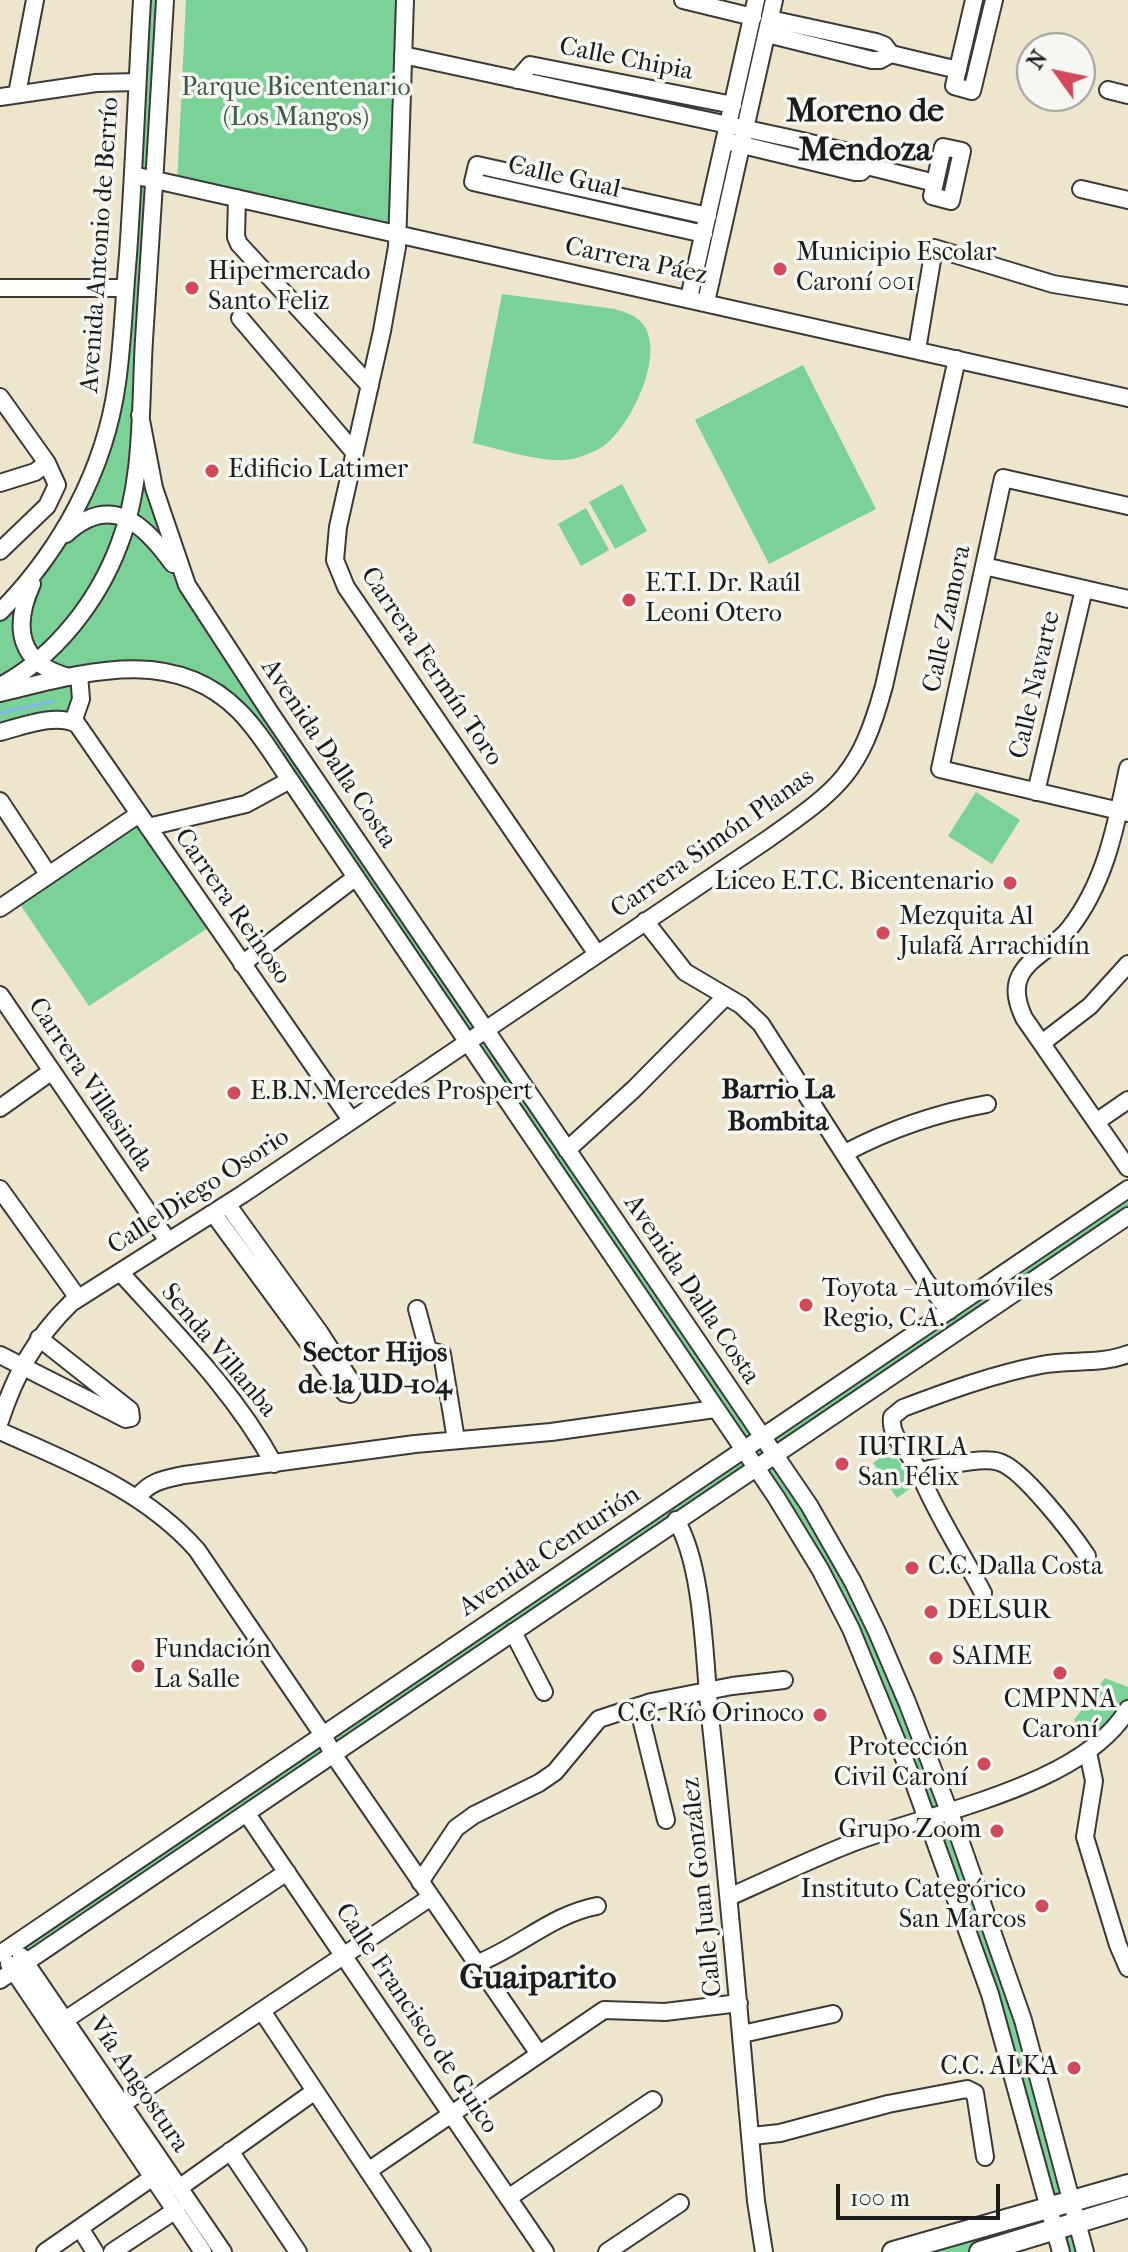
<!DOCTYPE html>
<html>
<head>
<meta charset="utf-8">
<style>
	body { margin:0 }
	#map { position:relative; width:1128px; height:2252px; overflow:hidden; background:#ede6cd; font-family:"IM FELL French Canon",serif }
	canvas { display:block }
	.north { position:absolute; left:1016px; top:32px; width:80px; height:80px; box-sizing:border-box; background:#f6f6f2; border:2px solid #9f9f9c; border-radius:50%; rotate:303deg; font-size:22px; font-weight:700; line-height:32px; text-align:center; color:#1c1c1c }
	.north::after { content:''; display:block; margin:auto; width:28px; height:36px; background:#d1495b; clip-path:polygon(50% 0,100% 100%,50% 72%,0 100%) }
	.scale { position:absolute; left:836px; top:2184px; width:164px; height:36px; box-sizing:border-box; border:4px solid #1c1c1c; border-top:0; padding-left:10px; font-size:24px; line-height:28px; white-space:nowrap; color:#1c1c1c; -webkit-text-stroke:6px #f6f6f2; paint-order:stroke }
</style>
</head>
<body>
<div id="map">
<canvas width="1128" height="2252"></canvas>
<div class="north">N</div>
<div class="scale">100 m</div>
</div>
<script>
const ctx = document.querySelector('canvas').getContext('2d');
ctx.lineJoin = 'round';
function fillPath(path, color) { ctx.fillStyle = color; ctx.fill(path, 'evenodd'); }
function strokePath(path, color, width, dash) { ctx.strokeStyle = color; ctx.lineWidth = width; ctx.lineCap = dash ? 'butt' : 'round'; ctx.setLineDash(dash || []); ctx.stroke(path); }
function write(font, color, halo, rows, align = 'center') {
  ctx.font = font + ' "IM FELL French Canon",serif'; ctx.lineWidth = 7; ctx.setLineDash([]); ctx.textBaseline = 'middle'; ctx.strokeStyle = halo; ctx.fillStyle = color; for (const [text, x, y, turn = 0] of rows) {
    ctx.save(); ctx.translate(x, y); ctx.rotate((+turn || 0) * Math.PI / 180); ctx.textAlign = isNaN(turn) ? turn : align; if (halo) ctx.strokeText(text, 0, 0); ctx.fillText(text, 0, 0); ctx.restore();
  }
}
fillPath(new Path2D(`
	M142 0H165L140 415 177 562 761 1437 1128 1189V1216L774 1455 823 1528 959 1837 1072 2201 1128 2185V2214L1078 2224 1085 2252H1061L1056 2231 980 2252H893L1049 2208 1016 2083 874 1683 755 1467 26 1962 223 2252H203L14 1971 0 1980V1954L14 1970V1945L743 1450 245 718 183 677 79 675 77 712 0 732V612L37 571 109 424Z
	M186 0H405L398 234 177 185Z
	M502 294 615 309C625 312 635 315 642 323 667 353 631 425 605 445 598 450 585 456 576 458 549 466 501 449 473 443Z
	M803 365 876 509 769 564 695 420Z
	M622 484 647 531 615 549 589 502Z
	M586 508 609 550 581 566 558 524Z
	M976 792 1020 820 992 864 948 836Z
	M139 814 214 924 89 1006 15 897Z
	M891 1450 915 1485 897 1498 873 1463Z
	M1105 1678 1128 1687V1706L1092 1747 1074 1720Z`), '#7ad297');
strokePath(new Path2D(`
	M0 713 53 701`), '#83b5f0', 3);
const minor = new Path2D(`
	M405 0 397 247 382 331 338 527 335 560 346 587 597 954
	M683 0 753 17
	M974 0 954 86 972 91 994 0
	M770 19 876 42 884 45 891 54 958 70
	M767 34 872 60H880L891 54
	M403 55 798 140 857 154 863 157 867 166
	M517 80 530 65 733 105
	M1108 90 1128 95
	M17 94 35 0
	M0 97 96 83 137 82
	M734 143 855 172H861L867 166 935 183
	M943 147 962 151 951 201 932 196Z
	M133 175 1128 398
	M1081 189 1128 200
	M237 198 236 237 239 244 370 386
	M704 234 473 182 477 165 708 216
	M0 288H125
	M689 298 756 0
	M706 302 774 0
	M240 318 354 452
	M917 350 934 248 1053 284 1128 296
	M0 397 47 463 57 485 47 506 0 551
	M140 415 154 488 187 585 271 714 809 1505 853 1582 877 1632 907 1702 959 1837 1023 2020 1085 2252
	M0 483 35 472 47 463
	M1128 506 1003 478 940 769 1128 813
	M66 534C112 492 145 525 173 564
	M984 566 1128 599
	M32 584C12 628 19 664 69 677
	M0 612C61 550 105 470 117 383 123 341 124 298 128 255 134 170 137 85 142 0
	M0 686C55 657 98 601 119 545 144 481 140 407 144 340 151 227 159 113 165 0
	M0 693C80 674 172 643 239 711 259 731 274 757 290 780L776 1497 820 1569 851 1629 914 1783 990 1994 1061 2252
	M73 722 81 699 79 675
	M0 732C24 726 54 713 77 724L351 1120
	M1128 768C1116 825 1106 882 1069 929 1056 946 1029 957 1020 976 1013 990 1018 1005 1024 1018L1128 1168
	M1036 792 1084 589
	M0 801 48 874
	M148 827 246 804 290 780
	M0 908 139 814
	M645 921 685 972 741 1005 761 1024 925 1280 949 1311
	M242 964 356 877
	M0 995 168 1241
	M1042 1043 1090 1006 1128 964
	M0 1108 52 1071
	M1096 1122 1128 1100
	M567 1150 634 1089 726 996
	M845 1153C890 1129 937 1113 987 1104
	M0 1189 78 1298
	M213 1213 345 1393 350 1394 354 1386 320 1333 227 1204
	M120 1272C175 1333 234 1391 274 1464
	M417 1309 428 1350 442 1354 456 1440
	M0 1355 126 1419 131 1418 130 1410 39 1338
	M0 1421C15 1375 35 1338 71 1303L243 1194 768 839C840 788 860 774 884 686L957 359
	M0 1431C71 1463 144 1490 197 1550L323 1735 333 1754 539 2054
	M919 1471C940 1468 979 1456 999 1462 1022 1468 1073 1535 1087 1556
	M138 1497C150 1481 165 1479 184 1475L415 1444 551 1432 715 1409
	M676 1520C704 1567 704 1660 710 1716 728 1878 741 2040 756 2201L764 2252
	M983 1593C962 1553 936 1514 919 1472 912 1453 889 1439 892 1417L903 1408C948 1391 994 1374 1041 1365 1070 1359 1100 1365 1128 1354
	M513 1632 544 1692
	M638 1706 666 1820
	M1088 1752 1094 1781 1085 1837 1118 1945 1128 1968
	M247 1814 545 2252
	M420 1882 456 1828 474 1815 539 1783 555 1772 599 1719 651 1702 732 1686 784 1680
	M729 1897C770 1879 811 1859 852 1843 932 1812 1083 1786 1128 1709
	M0 1954 1128 1189
	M21 1956 223 2252
	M9 1964 203 2252
	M476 1964C518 1948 553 1914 597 1906
	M0 1980 1128 1216
	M262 2011 422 2252
	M65 2020 287 1872
	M742 2034 833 2014
	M109 2113 431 1897
	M752 2136 780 2133 888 2104 967 2089 975 2093 985 2157
	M230 2151 298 2252
	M368 2171 604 2010 665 2012 739 2003
	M179 2188 315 2091
	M508 2198 653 2100
	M80 2228 95 2252
	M45 2252 153 2177
	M112 2252 176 2210
	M607 2252 680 2203`);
const major = new Path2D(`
	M893 2252 1128 2185
	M980 2252 1128 2207`);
strokePath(minor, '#3b3a37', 20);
strokePath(major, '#3b3a37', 24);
strokePath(minor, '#fff', 16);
strokePath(major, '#fff', 20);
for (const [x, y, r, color] of [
	[780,269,8,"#d1495b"],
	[192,288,8,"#d1495b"],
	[212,471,8,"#d1495b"],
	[629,600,8,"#d1495b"],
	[1010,883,8,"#d1495b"],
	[883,933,8,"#d1495b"],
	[234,1093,8,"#d1495b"],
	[806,1305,8,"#d1495b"],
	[842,1464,8,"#d1495b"],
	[912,1568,8,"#d1495b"],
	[931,1612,8,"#d1495b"],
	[936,1658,8,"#d1495b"],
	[138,1666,8,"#d1495b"],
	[1060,1673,8,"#d1495b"],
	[820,1715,8,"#d1495b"],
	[984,1764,8,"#d1495b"],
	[997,1831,8,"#d1495b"],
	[1042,1906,8,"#d1495b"],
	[1074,2068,8,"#d1495b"]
]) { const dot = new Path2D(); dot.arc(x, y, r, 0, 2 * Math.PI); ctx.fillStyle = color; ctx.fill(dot); strokePath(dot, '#f6f6f2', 3); }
write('26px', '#1c1c1c', '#f6f6f2', [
	["Calle Chipia",626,60,11],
	["Calle Gual",564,178,13],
	["Avenida Antonio de Berrío",101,245,-86],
	["Carrera Páez",636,262,12],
	["Calle Zamora",948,619,-78],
	["Carrera Fermín Toro",431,667,56],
	["Calle Navarte",1036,685,-77],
	["Avenida Dalla Costa",328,754,56],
	["Carrera Simón Planas",713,844,-35],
	["Carrera Reinoso",232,907,55],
	["Carrera Villasinda",90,1085,56],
	["Calle Diego Osorio",199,1192,-33],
	["Avenida Dalla Costa",691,1290,56],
	["Senda Villanba",218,1351,50],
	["Avenida Centurión",550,1552,-34],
	["Calle Juan González",703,1887,-96],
	["Calle Francisco de Guico",416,2019,56],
	["Vía Angostura",138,2085,56]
]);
write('26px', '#3d5c47', '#f6f6f2', [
	["Parque Bicentenario",296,89],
	["(Los Mangos)",296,119]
]);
write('26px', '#1c1c1c', '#f6f6f2', [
	["Municipio Escolar",796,254],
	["Caroní 001",796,284],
	["Hipermercado",208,273],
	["Santo Feliz",208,303],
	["Edificio Latimer",228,471],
	["E.T.I. Dr. Raúl",645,585],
	["Leoni Otero",645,615],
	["Liceo E.T.C. Bicentenario",994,883,"right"],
	["Mezquita Al",899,918],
	["Julafá Arrachidín",899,948],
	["E.B.N. Mercedes Prospert",250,1093],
	["Toyota - Automóviles",822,1290],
	["Regio, C.A.",822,1320],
	["IUTIRLA",858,1449],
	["San Félix",858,1479],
	["C.C. Dalla Costa",928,1568],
	["DELSUR",947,1612],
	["Fundación",154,1651],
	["La Salle",154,1681],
	["SAIME",952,1658],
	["CMPNNA",1060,1701,"center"],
	["Caroní",1060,1731,"center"],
	["C.C. Río Orinoco",804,1715,"right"],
	["Protección",968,1749,"right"],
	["Civil Caroní",968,1779,"right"],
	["Grupo Zoom",981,1831,"right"],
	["Instituto Categórico",1026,1891,"right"],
	["San Marcos",1026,1921,"right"],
	["C.C. ALKA",1058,2068,"right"]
], 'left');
write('bold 28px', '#1c1c1c', '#f6f6f2', [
	["Barrio La",778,1091],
	["Bombita",778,1123],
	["Sector Hijos",375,1354],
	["de la UD-104",375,1386]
]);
write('bold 34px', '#1c1c1c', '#f6f6f2', [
	["Moreno de",865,113],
	["Mendoza",865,152],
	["Guaiparito",538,1980]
]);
</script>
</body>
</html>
